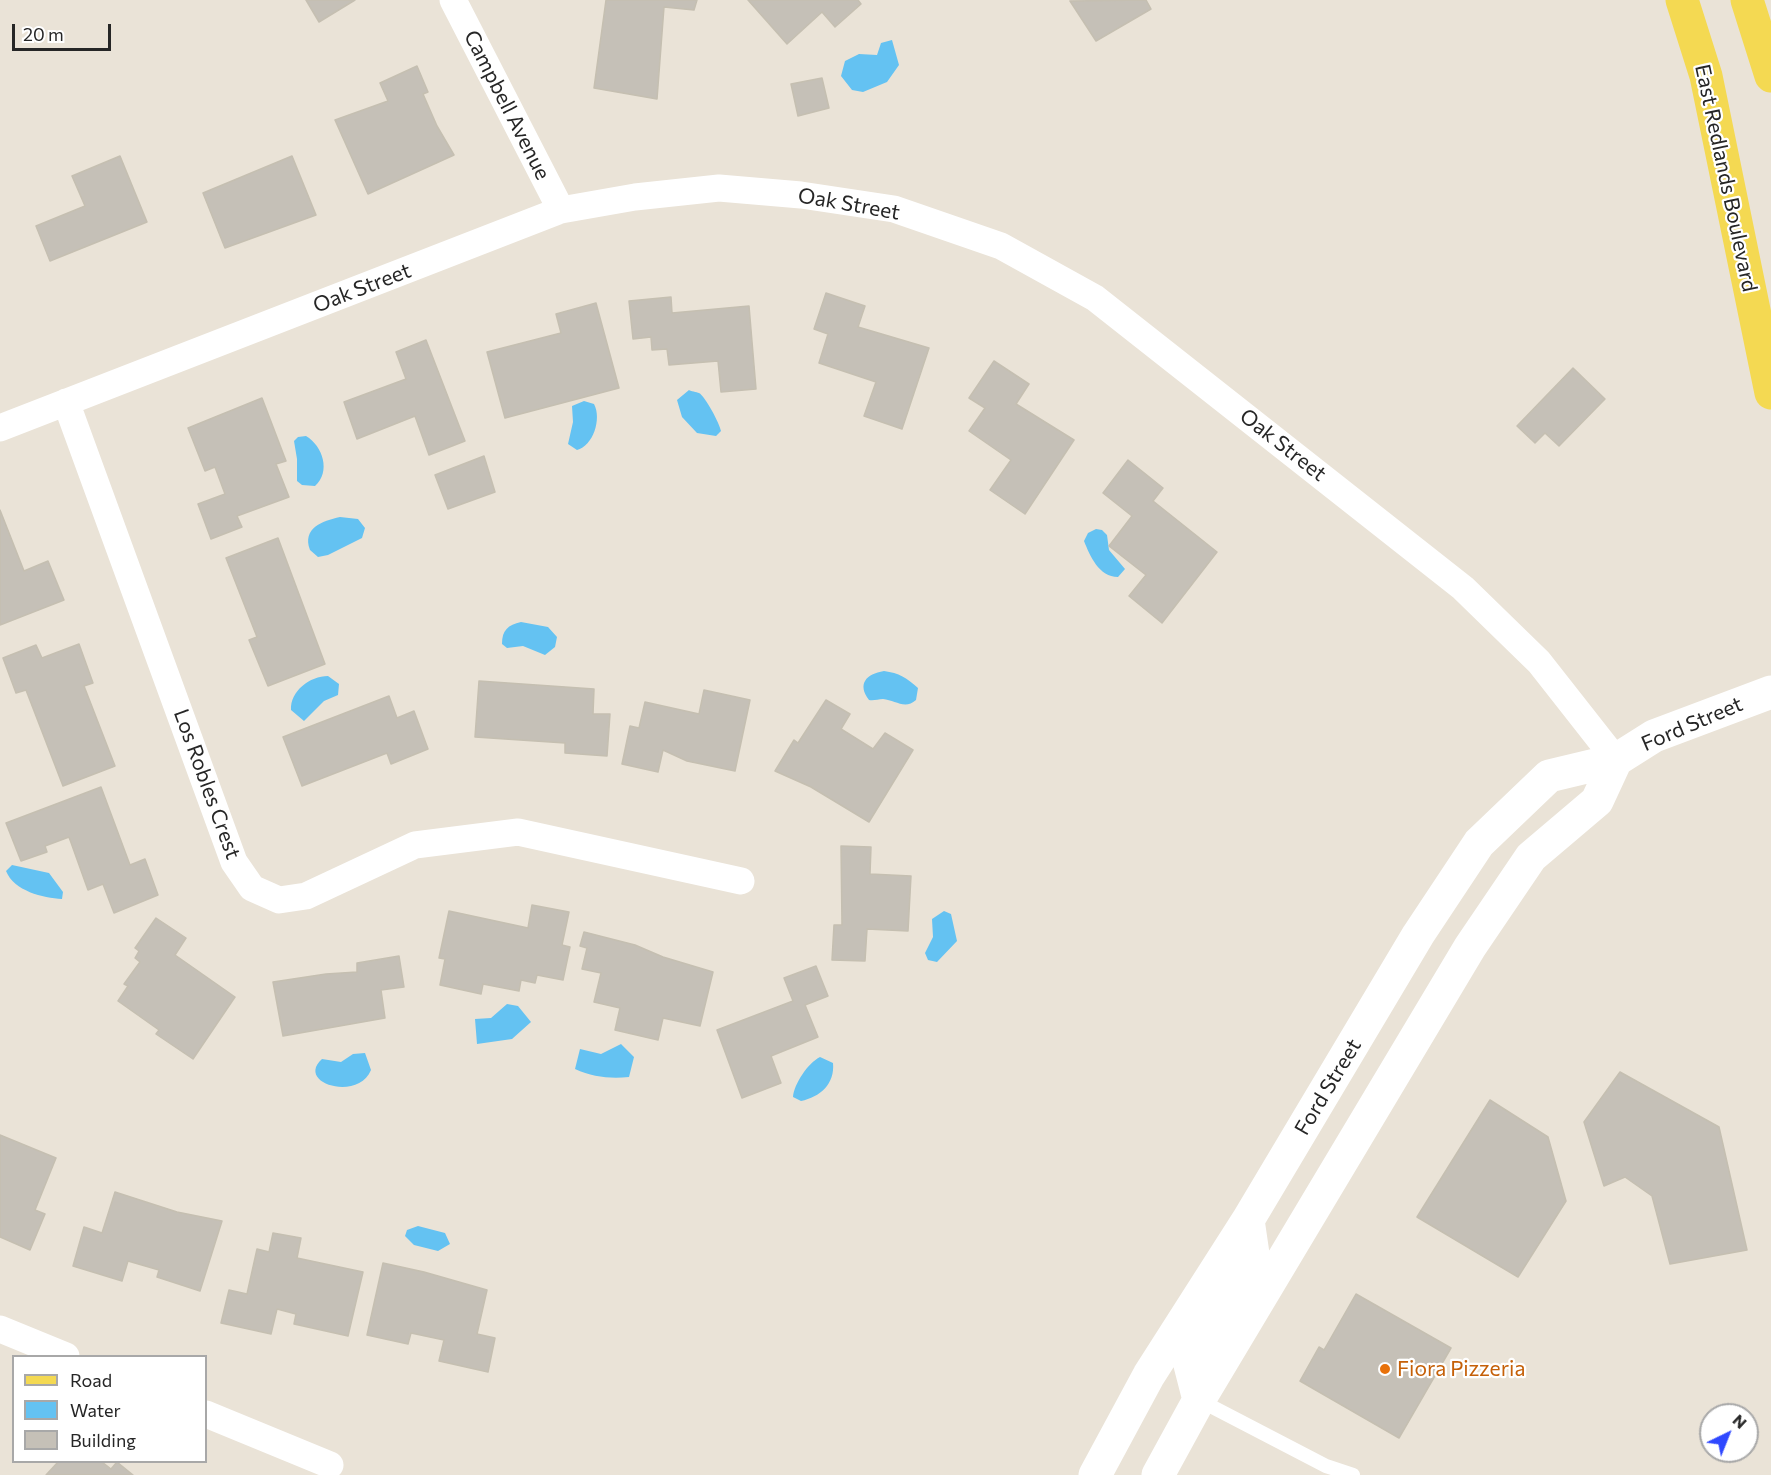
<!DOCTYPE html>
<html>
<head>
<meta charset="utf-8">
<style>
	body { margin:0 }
	#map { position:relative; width:1771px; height:1475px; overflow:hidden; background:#eae3d7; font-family:Commissioner,sans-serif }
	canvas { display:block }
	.legend { position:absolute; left:12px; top:1355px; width:195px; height:108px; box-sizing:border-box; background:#fff; border:2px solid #a8a8a8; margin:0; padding:8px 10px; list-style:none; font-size:18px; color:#262626 }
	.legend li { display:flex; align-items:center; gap:12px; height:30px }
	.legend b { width:30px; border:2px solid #a8a8a8 }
	.north { position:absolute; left:1699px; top:1403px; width:60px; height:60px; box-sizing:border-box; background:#fff; border:2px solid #a8a8a8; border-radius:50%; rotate:43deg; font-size:16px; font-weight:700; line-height:24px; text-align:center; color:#262626 }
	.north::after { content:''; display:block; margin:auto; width:21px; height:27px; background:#2f48ff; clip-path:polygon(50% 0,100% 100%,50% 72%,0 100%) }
	.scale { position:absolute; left:12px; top:24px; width:99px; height:27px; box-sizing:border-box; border:3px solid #262626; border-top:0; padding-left:8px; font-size:18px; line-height:21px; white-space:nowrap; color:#262626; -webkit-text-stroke:4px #fff; paint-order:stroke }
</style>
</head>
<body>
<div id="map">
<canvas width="1771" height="1475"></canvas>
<ul class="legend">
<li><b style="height:8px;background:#f4d952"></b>Road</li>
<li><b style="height:16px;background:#64c2f2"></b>Water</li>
<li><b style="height:16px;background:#c5c0b7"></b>Building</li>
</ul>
<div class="north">N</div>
<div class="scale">20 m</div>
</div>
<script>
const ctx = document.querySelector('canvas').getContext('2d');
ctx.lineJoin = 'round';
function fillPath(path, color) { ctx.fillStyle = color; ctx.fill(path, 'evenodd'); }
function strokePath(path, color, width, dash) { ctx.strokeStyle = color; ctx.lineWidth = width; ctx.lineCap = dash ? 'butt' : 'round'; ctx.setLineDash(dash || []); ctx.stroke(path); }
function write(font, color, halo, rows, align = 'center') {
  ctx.font = font + ' Commissioner,sans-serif'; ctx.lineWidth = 4.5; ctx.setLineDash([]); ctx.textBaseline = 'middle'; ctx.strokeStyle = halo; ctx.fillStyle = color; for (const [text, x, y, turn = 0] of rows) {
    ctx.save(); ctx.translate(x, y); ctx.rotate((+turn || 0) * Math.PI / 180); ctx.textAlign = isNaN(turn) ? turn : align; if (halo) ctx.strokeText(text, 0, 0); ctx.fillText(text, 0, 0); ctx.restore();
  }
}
fillPath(new Path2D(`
	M892 40 899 65 887 82 863 92 852 90 841 76 845 61 859 54 877 55 881 43Z
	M689 390C690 391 697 392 699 393 705 396 720 424 721 431L716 436 697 433 682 417 677 400Z
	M584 401 594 404C602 419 593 446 577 450L568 444 573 422 572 406Z
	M306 436C323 446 331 472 315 486L302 485 297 481V459L294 441 298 437Z
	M340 517 358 519 365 528 362 538 328 555 318 557 310 550C302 528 322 521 340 517Z
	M1096 529 1102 530 1107 535 1109 550 1125 569 1118 577C1099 577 1090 556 1084 541L1088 533Z
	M521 622 548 627 557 637 555 647 545 655 523 646 507 648 502 644C502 630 508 625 521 622Z
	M884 671C899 673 907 678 918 688L916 700C905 710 895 700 883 699 878 699 874 701 869 700 857 684 866 674 884 671Z
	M328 676 339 684 338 695 324 701 304 721 291 710C290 691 310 676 328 676Z
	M12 865 49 873 63 892 62 899C43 898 14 891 6 871Z
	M944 911 951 914 957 941 937 962 928 960 925 953 933 937 932 919Z
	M507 1004 518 1006 531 1022 512 1039 477 1044 475 1019 491 1018Z
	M621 1044 634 1057 629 1077C610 1079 593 1077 575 1069L580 1049 601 1054Z
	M365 1053 371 1070C358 1102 295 1083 322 1059L341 1062 353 1054Z
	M820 1057 833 1063C835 1084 820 1097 801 1101L793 1097C794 1084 808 1063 820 1057Z
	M418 1226 445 1233 450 1244 438 1251 414 1245 405 1236 407 1230Z`), '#64c2f2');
const building = new Path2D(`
	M306 0H355L319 22Z
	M606 0H697L694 10 664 7 657 99 594 88Z
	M748 0H858L861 4 835 27 822 12 787 44Z
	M1146 0 1151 9 1096 41 1070 1Z
	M417 66 428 92 423 94 437 126 454 155 368 194 335 120 388 101 380 83Z
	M822 78 829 108 798 116 791 84Z
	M120 156 147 222 50 261 36 226 85 206 72 176Z
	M292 156 316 215 225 248 203 193Z
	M826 293 865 306 858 327 929 348 902 429 864 416 876 382 819 363 828 334 814 329Z
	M671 297 672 313 749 306 756 389 721 392 718 361 669 365 667 349 652 350 651 337 633 339 629 301Z
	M596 303 619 388 505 418 487 352 561 333 556 314Z
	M426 340 465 441 429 455 415 416 357 439 344 402 406 379 396 352Z
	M994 361 1029 384 1016 404 1074 440 1025 514 990 490 1011 460 969 431 985 408 969 398Z
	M1573 368 1605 399 1559 446 1545 433 1535 443 1517 426Z
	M262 398 286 461 276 464 289 497 237 516 242 527 211 539 198 504 225 494 215 467 205 471 188 428Z
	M484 456 495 492 448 509 435 475Z
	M1128 460 1163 488 1153 501 1217 552 1162 623 1129 596 1146 575 1109 546 1132 516 1103 493Z
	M0 510 24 571 48 561 64 600 0 625Z
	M278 538 325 664 268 686 249 640 257 637 226 558Z
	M79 644 93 683 84 686 115 766 63 786 26 690 16 693 3 658 36 645 42 658Z
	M479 681 594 689 593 714H610L607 756 565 753V743L475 737Z
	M704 690 750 700 735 771 687 761 663 750 658 772 622 764 630 726 639 728 645 702 699 714Z
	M389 696 397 718 414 711 428 749 391 764 387 753 302 786 283 737Z
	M826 700 850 714 841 729 873 749 885 733 913 750 869 822 811 787 775 771 794 740 798 743Z
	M101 787 130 865 145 859 158 895 114 913 103 884 88 890 69 837 45 846 47 852 21 861 6 823Z
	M841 846 871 847 870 874 911 876 908 931 867 929 865 961 832 960 834 925H842Z
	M532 905 569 912 562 945 570 947 563 980 537 975 535 983 521 980 519 991 483 984 481 994 440 985 445 959 439 958 449 911 528 928Z
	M156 918 186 938 175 955 235 997 193 1059 156 1034 159 1030 118 1001 128 986 124 984 140 962 135 958 139 951 135 948Z
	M584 932 635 945 663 957 713 972 700 1026 663 1018 658 1040 615 1030 620 1008 594 1002 601 973 582 969 587 948 580 946Z
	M399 956 404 987 381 990 385 1018 283 1036 273 982 326 974 357 972V963Z
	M816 966 828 996 805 1005 818 1037 771 1056 781 1083 742 1098 717 1030 793 1001 784 978Z
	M1620 1072 1719 1127 1747 1250 1670 1264 1652 1196 1625 1177 1604 1186 1584 1122Z
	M1490 1100 1548 1137 1566 1201 1518 1277 1417 1217Z
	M0 1135 56 1158 35 1210 45 1214 30 1250 0 1237Z
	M115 1192 177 1212 222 1221 200 1291 157 1277 159 1270 128 1261 122 1281 73 1266 84 1227 102 1233Z
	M273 1233 301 1238 297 1258 363 1272 348 1336 294 1324 296 1314 277 1309 271 1334 221 1323 229 1290 247 1294 257 1249 269 1252Z
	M383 1263 424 1272 487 1290 477 1334 495 1338 488 1372 439 1361 444 1340 411 1333 408 1344 367 1335Z
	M1356 1294 1451 1348 1399 1438 1300 1381 1319 1347 1324 1350Z
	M58 1462H102L111 1469 117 1462 133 1475H46Z`);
fillPath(building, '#c5c0b7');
strokePath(building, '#c5bfb1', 1.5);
strokePath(new Path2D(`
	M1199 1400 1326 1466 1353 1475`), '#fff', 14);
strokePath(new Path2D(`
	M453 0 561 210
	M66 402 234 862 252 888 279 900 306 896 415 845 518 832 741 881
	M0 428 561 210 635 197 719 188 801 195 894 209 1001 246 1095 298 1463 588 1539 662 1616 760
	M0 1329 66 1356
	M206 1414 330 1465`), '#fff', 27);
strokePath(new Path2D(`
	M1199 1400 1190 1365 1254 1261 1248 1220
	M1095 1475 1149 1375 1248 1220 1418 935 1479 843 1549 776 1616 760 1654 736 1771 692
	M1158 1475 1199 1400 1470 947 1531 857 1597 801 1616 760`), '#fff', 33);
strokePath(new Path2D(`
	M1682 0 1706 76 1771 393
	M1747 0 1771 76`), '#f4d952', 33);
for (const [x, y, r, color] of [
	[1385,1369,6,"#e8710a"]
]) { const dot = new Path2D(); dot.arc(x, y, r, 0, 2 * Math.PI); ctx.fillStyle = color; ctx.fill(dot); strokePath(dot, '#fff', 2); }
write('21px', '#262626', '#fff', [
	["Campbell Avenue",507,105,63],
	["East Redlands Boulevard",1726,178,78],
	["Oak Street",849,204,10],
	["Oak Street",362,288,-21],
	["Oak Street",1283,445,38],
	["Ford Street",1692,724,-23],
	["Los Robles Crest",207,784,70],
	["Ford Street",1328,1087,-59]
]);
write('21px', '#c56008', '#fff', [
	["Fiora Pizzeria",1397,1369]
], 'left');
</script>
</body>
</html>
